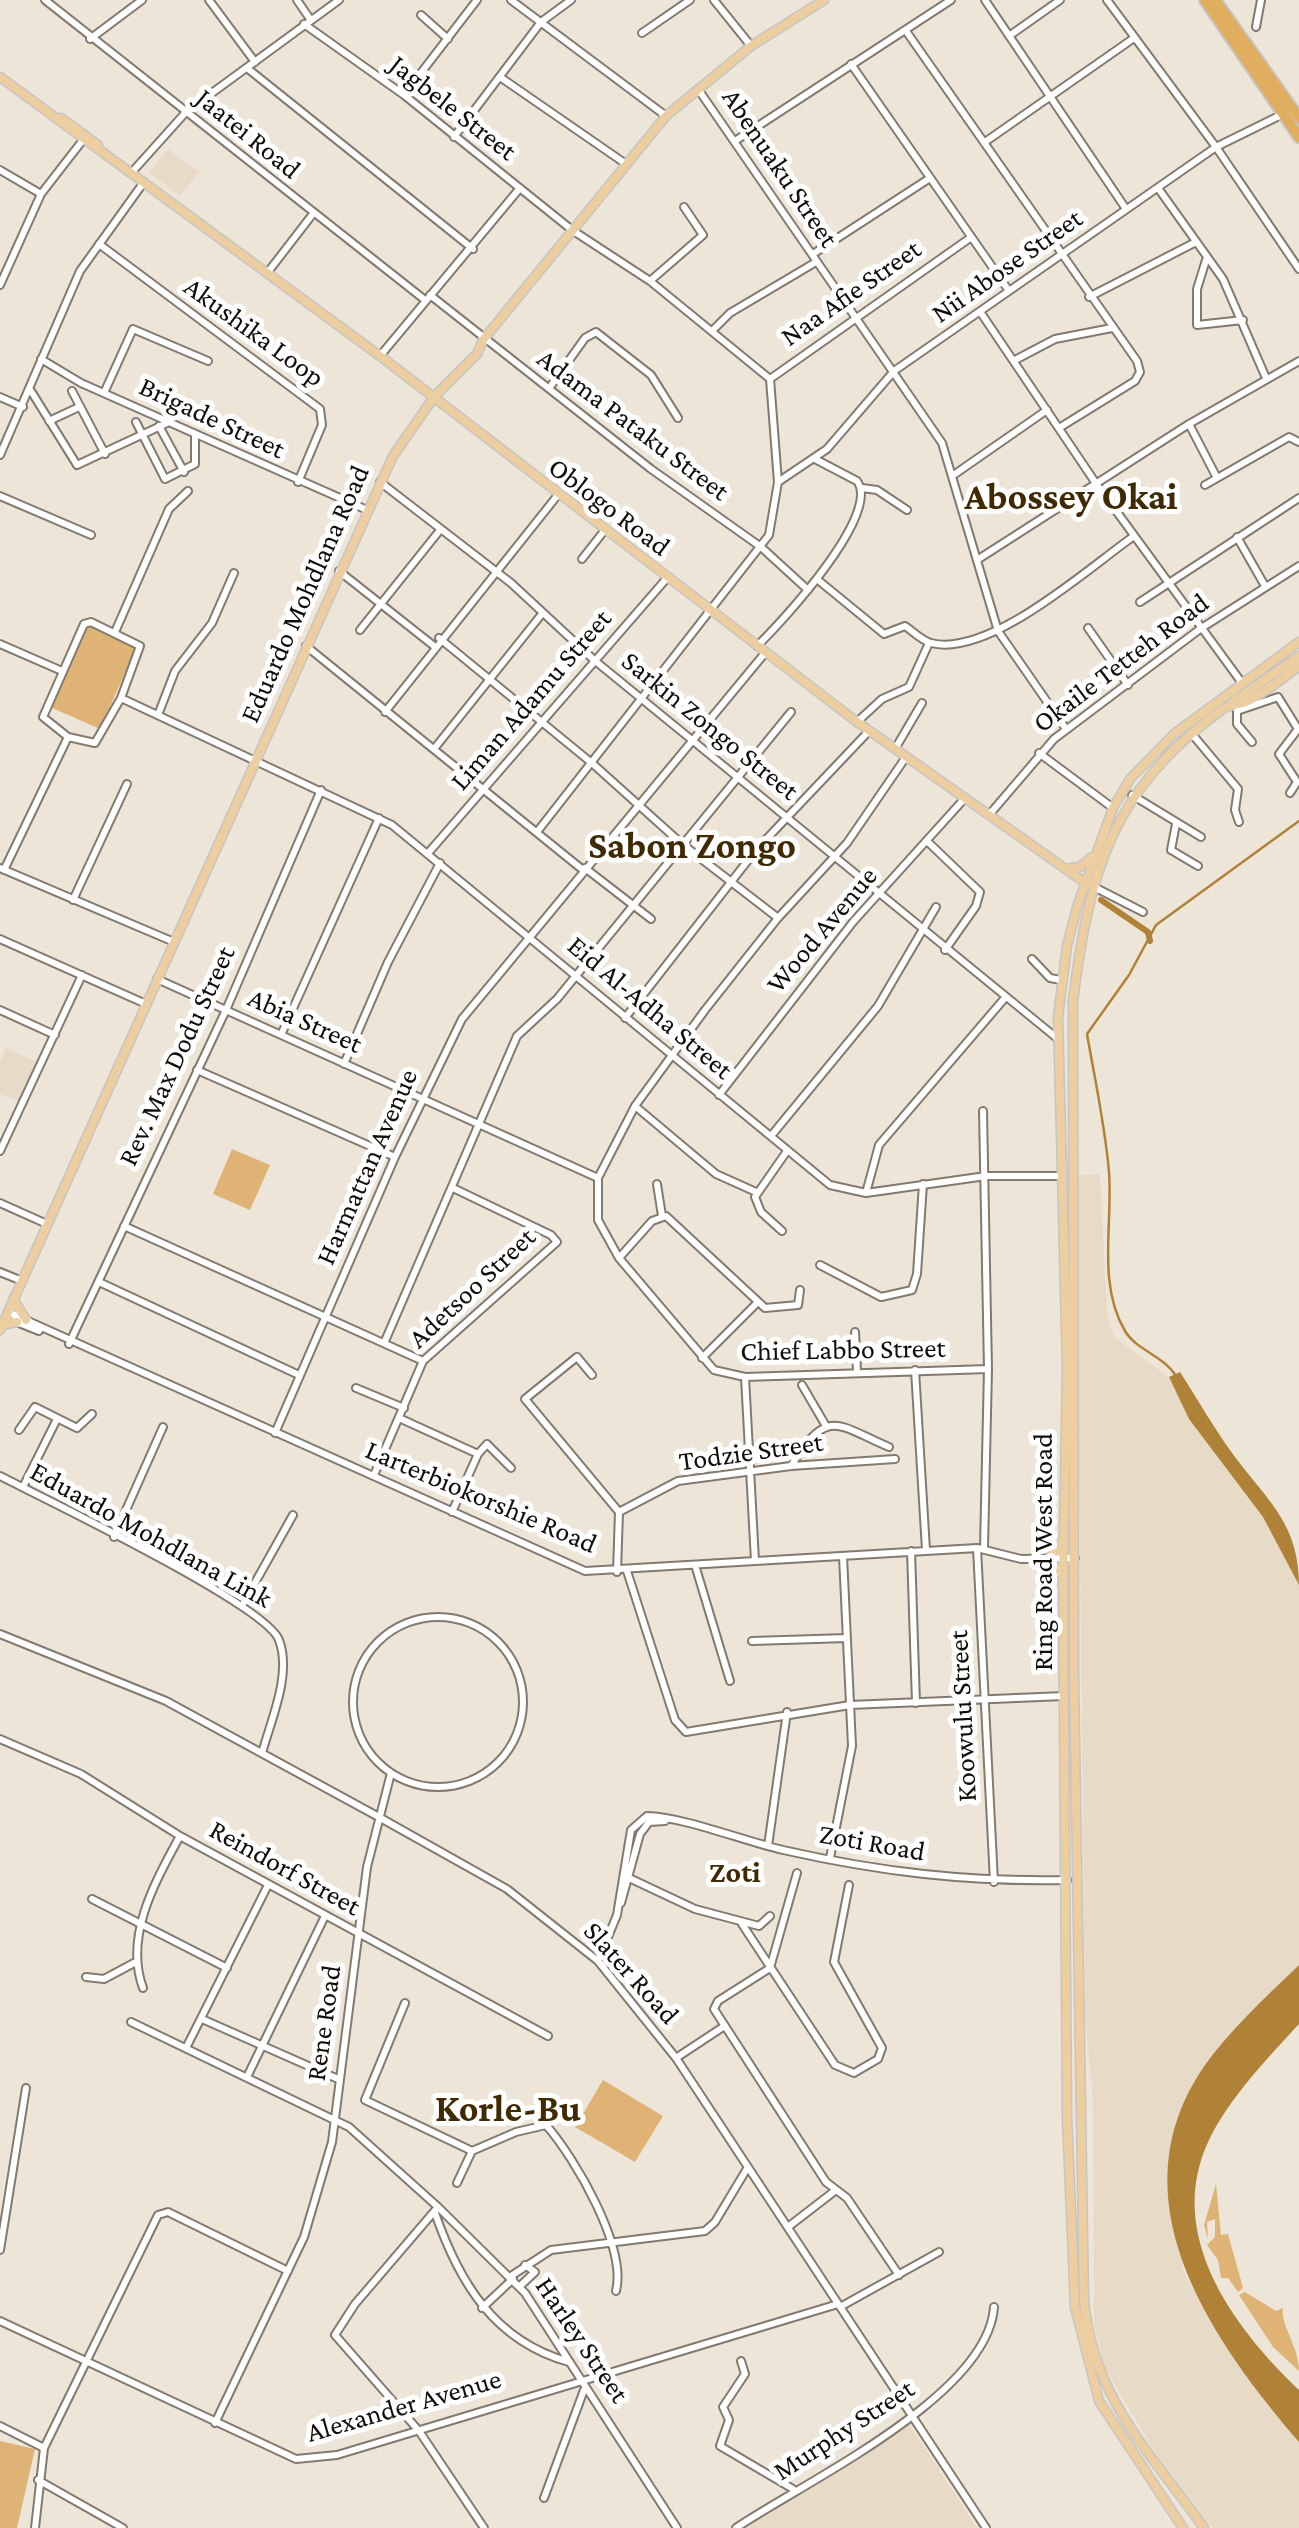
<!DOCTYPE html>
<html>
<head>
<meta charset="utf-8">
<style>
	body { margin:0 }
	canvas { display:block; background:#eee5d9 }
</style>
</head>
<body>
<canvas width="1299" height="2528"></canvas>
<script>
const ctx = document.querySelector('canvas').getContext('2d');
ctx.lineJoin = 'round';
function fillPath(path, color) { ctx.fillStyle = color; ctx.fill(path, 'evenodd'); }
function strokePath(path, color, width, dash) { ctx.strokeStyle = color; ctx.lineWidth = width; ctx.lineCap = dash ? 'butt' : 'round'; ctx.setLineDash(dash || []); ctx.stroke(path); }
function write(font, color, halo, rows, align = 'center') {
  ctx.font = font + ' "Crimson Pro",serif'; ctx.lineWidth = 10; ctx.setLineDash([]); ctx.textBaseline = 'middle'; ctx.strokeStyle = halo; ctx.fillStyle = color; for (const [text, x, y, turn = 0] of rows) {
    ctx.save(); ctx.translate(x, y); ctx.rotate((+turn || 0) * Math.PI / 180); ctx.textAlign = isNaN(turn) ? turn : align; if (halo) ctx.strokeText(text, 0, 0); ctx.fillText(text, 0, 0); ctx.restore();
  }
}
fillPath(new Path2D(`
	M168 149 199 172 180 196 149 172Z
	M6 1048 36 1062 19 1101 0 1094V1063Z
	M1100 1174 1107 1312 1114 1337 1169 1377 1189 1419 1263 1517 1299 1585V1965L1196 2078 1182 2268 1212 2325 1268 2406 1299 2442V2528H1212L1155 2452 1106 2370 1094 2326 1093 2101 1085 2014 1076 1176Z
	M909 2424 977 2528H743Z`), '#e7dac7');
fillPath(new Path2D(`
	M87 623 137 646 100 729 50 707Z
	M232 1149 270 1165 250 1210 213 1194Z
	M603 2080 663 2116 635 2162 575 2127Z
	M1216 2184 1221 2235 1228 2234 1243 2288 1238 2292 1228 2278H1221L1218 2260 1207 2245 1215 2237V2219L1207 2222 1208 2239 1204 2225Z
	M1245 2292 1276 2311 1283 2308C1280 2325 1299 2346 1299 2371L1273 2347 1239 2295Z
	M0 2441 35 2449 17 2528H0Z`), '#deb375');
fillPath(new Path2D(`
	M1180 1372C1198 1400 1215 1430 1235 1457 1269 1502 1299 1525 1299 1585L1263 1517 1189 1419 1169 1377Z
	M1299 1965V2024C1267 2059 1230 2097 1209 2140 1164 2234 1233 2327 1299 2390V2442C1215 2344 1118 2208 1196 2079 1219 2040 1266 1997 1299 1965Z`), '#b08238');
strokePath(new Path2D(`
	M1176 1376C1164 1356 1136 1350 1125 1331 1097 1283 1113 1224 1109 1172 1105 1125 1095 1080 1087 1034L1129 975 1156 925 1299 821`), '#b08238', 2.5);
strokePath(new Path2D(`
	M1101 900 1148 932 1150 941`), '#b08238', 6);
const minor = new Path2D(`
	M45 0 425 300
	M209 0 255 62
	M297 0 310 19
	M511 0 666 116
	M714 0 751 46
	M985 0 1126 209
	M1107 0 1216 147 1299 269
	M421 15 448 39
	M304 24 404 95 572 230 650 281 770 379
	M1256 27 1261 0
	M906 31 1137 361 1140 372 1135 381 1059 428
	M642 33 690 0
	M1009 36 1060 0
	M90 39 142 0
	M851 64 1009 291
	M247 68 473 249
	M500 77 626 164
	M698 89 942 443 998 631 1066 729
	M404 95 477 0
	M454 137 541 22 571 0
	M735 141 951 0
	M985 142 1134 38
	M0 170 41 194
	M133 171 186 112 339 0
	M1158 188 1223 279 1266 378
	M99 244 320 409 322 425 298 482
	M813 254 930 178
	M1206 260 1197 289V325L1243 320
	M268 272 312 215
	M650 281 703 235 684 207
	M0 285 41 194 86 136
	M430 295 651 469 761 547 808 590
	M1089 297 1194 243
	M981 313 1095 482 1242 683
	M713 330 730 313 816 262
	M380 356 520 188
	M41 359 81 383 367 510
	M1015 360 1055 339 1112 328
	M770 379 970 238
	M550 387 585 338 596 332 651 375 678 418
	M31 391 77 465 167 423
	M72 391 105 454
	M104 393 133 329 208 361
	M0 397 23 407
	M49 421 79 407
	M136 422 165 479 195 464V435
	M1189 424 1217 478
	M159 426 184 472
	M0 455 80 271 144 182
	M955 474 1047 410
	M380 482 511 583 594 660 1058 1039
	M778 482 827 449 894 371 1216 147 1283 114
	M1205 485 1289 437 1299 442
	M862 488 877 490 907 510
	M0 496 91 535
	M1237 537 1265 586
	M582 559 604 531
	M977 560 1189 424 1299 361
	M339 571 434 646
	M818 580 884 634 905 626C914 632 921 640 931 643 989 658 1087 569 1134 536
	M1140 602 1299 498
	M91 622 140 646 121 698 95 743 68 737 43 717 84 624Z
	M1088 628 1128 685
	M360 630 440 530
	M115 632 169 509 188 491
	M439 638 593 764 682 844 778 918
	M0 644 62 671
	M306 646 583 870
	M757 646C781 623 882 514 857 481L815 459
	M121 698 392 825 830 1185 866 1193 986 1176H1061
	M385 712 557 496
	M158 715 175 671 212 623 234 573
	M857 722 882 699 909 687 929 643
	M1192 734 1238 789 1235 810 1239 822
	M1252 742 1237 724V711L1278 697 1298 729 1279 754 1297 782 1290 793
	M434 749 541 615
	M895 749 922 703
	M1039 753 1113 808
	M906 757 847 843 778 918 705 1010 635 1106 598 1178V1220L619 1258 714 1370 745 1377 988 1369
	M1132 795 1201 837
	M989 815 1054 739 1200 629 1299 566
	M1176 824 1171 850 1198 866
	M537 832 769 535 778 482 770 379
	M927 841 980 892 976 906 945 950
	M429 852 667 578
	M0 868 174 942
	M585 868 651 919
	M4 870 68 737
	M1094 887 1143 912
	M73 900 127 784
	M0 939 146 1004
	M1032 959 1050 978 1061 980
	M157 979 598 1178
	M0 1010 55 1035
	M625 1018 756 850 869 731
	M281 1035 379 818
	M344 1064 388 962 440 863
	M197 1070 395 1157
	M719 1095 853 922 965 798
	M635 1106 716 1174 756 1192
	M983 1111 988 1369 984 1548
	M771 1136 878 1006 936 907
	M0 1151 82 975
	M657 1184 662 1216
	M866 1193 879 1145 1004 999
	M0 1203 47 1224
	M124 1226 423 1361
	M782 1231 761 1212 755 1197 787 1151
	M619 1258 652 1221 666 1216 765 1308 798 1305 800 1290
	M820 1265 881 1297 912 1290 917 1274 923 1184
	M0 1272 22 1281
	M99 1282 299 1375
	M8 1312 585 1571 977 1548 1021 1559 1075 1558
	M14 1321 39 1331
	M855 1332 857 1371
	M385 1341 517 1036 557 999 791 712
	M69 1344 226 1010 321 790
	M702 1358 757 1303
	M915 1370 926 1550
	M592 1375 577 1357 525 1399 619 1512
	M745 1377 755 1561
	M802 1385 826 1426
	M356 1388 404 1408
	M399 1418 478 1454
	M19 1430 35 1407 77 1428 92 1414
	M275 1433 395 1157 462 1019 765 653
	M791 1466C828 1406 837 1425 889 1447
	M374 1475 423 1361 557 1242 551 1235 453 1188
	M0 1476C45 1499 266 1605 279 1640 292 1674 271 1720 262 1753
	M23 1487 57 1419
	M452 1512 478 1454 487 1444 511 1468
	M619 1512 678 1481 791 1466 895 1459
	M114 1537 163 1427
	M977 1548 994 1882
	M911 1551 916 1703
	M695 1565 730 1681
	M627 1571 675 1720 686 1732 850 1705 1064 1696
	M617 1572 619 1512
	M242 1606 293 1515
	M353 1702a85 85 0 1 1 170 0a85 85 0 1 1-170 0Z
	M0 1634 166 1701 377 1816 507 1889 598 1961 676 2058 986 2528
	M752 1641 847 1638
	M0 1739 81 1774 180 1836 548 2036
	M768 1846 787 1712
	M830 1858 852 1746 843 1556
	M797 1873 770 1968 718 2001 714 2009 826 2182 847 2198 899 2275
	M627 1877 695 1909 759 1926 770 1916
	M92 1899 227 1968
	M621 1903 640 1834 649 1822 665 1821
	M617 1915 631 1830 647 1816C684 1817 744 1841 783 1850 881 1872 966 1882 1067 1880
	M742 1924 835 2065 854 2073 878 2059 882 2048 834 1962 849 1885
	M598 1961 617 1915
	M86 1977 104 1979 134 1963
	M143 1988C124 1936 155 1882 180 1836
	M405 2003 365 2100 472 2151
	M202 2019 338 2079
	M131 2022 349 2127 438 2207 525 2293 677 2528
	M186 2048 268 1885
	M676 2058 723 2027
	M247 2077 325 1916
	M457 2183 472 2151 516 2132 546 2125C575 2158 627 2247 616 2291
	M438 2207 355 2304 335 2335 419 2431 484 2528
	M435 2213C459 2282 494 2341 569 2362
	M788 2227 836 2190
	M0 2250 26 2088
	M511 2276 551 2250 705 2231 715 2222 748 2167
	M520 2286 535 2272 525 2265
	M840 2307 939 2252
	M482 2308 513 2279
	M0 2321 296 2459 337 2455 838 2304
	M741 2361 745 2374 723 2407 729 2420 720 2446 793 2489
	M215 2423 304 2237 332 2142 367 1867 391 1773
	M0 2426 44 2448
	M38 2480 123 2528
	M544 2498 584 2390
	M35 2528 44 2448 158 2215 168 2212 288 2271
	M736 2528C804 2482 988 2396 994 2307`);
const major = new Path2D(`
	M0 77 380 356 857 722 1087 884
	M61 118 98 145
	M1233 702 1299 656
	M1065 869 1080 867 1092 857
	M13 1299 26 1320
	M2 1325 17 1322
	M0 1330 393 456 434 397 477 354 483 340 666 116 751 46 824 0
	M1062 1575 1048 1560 1063 1542
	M1183 2528 1099 2401 1075 2307 1067 2117 1063 1580 1067 1368 1058 1017 1067 946 1077 907 1113 808 1130 779 1174 734 1299 642
	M1204 2528C1150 2452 1094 2400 1084 2301L1074 1677 1073 1001C1089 873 1111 791 1220 711 1228 704 1239 705 1248 701 1266 692 1283 678 1299 666`);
const highway = new Path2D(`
	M1205 0 1299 137
	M1215 0 1299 118`);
strokePath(minor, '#827a6f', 10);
strokePath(major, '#c6c5c4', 11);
strokePath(highway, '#c6c5c4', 14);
strokePath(minor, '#fff', 6);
strokePath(major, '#edcea0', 8);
strokePath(highway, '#e1ae60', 10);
write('28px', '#100e09', '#fff', [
	["Jagbele Street",453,108,38],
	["Jaatei Road",248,134,39],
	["Abenuaku Street",780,168,56],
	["Nii Abose Street",1007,266,-35],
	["Naa Afie Street",851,293,-35],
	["Akushika Loop",254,332,36],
	["Brigade Street",212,418,25],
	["Adama Pataku Street",633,425,37],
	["Oblogo Road",609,507,37],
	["Eduardo Mohdlana Road",305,594,-66],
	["Okaile Tetteh Road",1121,663,-37],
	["Liman Adamu Street",531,700,-49],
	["Sarkin Zongo Street",710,726,39],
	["Wood Avenue",822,930,-50],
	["Eid Al-Adha Street",650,1008,40],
	["Abia Street",305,1021,24],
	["Rev. Max Dodu Street",177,1056,-65],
	["Harmattan Avenue",367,1167,-66],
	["Adetsoo Street",472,1288,-43],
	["Chief Labbo Street",843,1350,-1],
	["Todzie Street",751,1452,-8],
	["Larterbiokorshie Road",481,1497,23],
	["Eduardo Mohdlana Link",151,1535,29],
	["Ring Road West Road",1043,1552,-90],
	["Koowulu Street",963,1716,-93],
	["Zoti Road",872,1843,10],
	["Reindorf Street",285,1868,29],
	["Slater Road",631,1973,48],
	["Rene Road",324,2023,-82],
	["Harley Street",582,2340,56],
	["Alexander Avenue",404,2406,-16],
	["Murphy Street",844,2430,-33]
]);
write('bold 30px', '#402a04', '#fff', [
	["Zoti",735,1873]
]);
write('bold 38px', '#402a04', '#fff', [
	["Abossey Okai",1071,497],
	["Sabon Zongo",692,846],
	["Korle-Bu",508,2109]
]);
</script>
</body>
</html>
